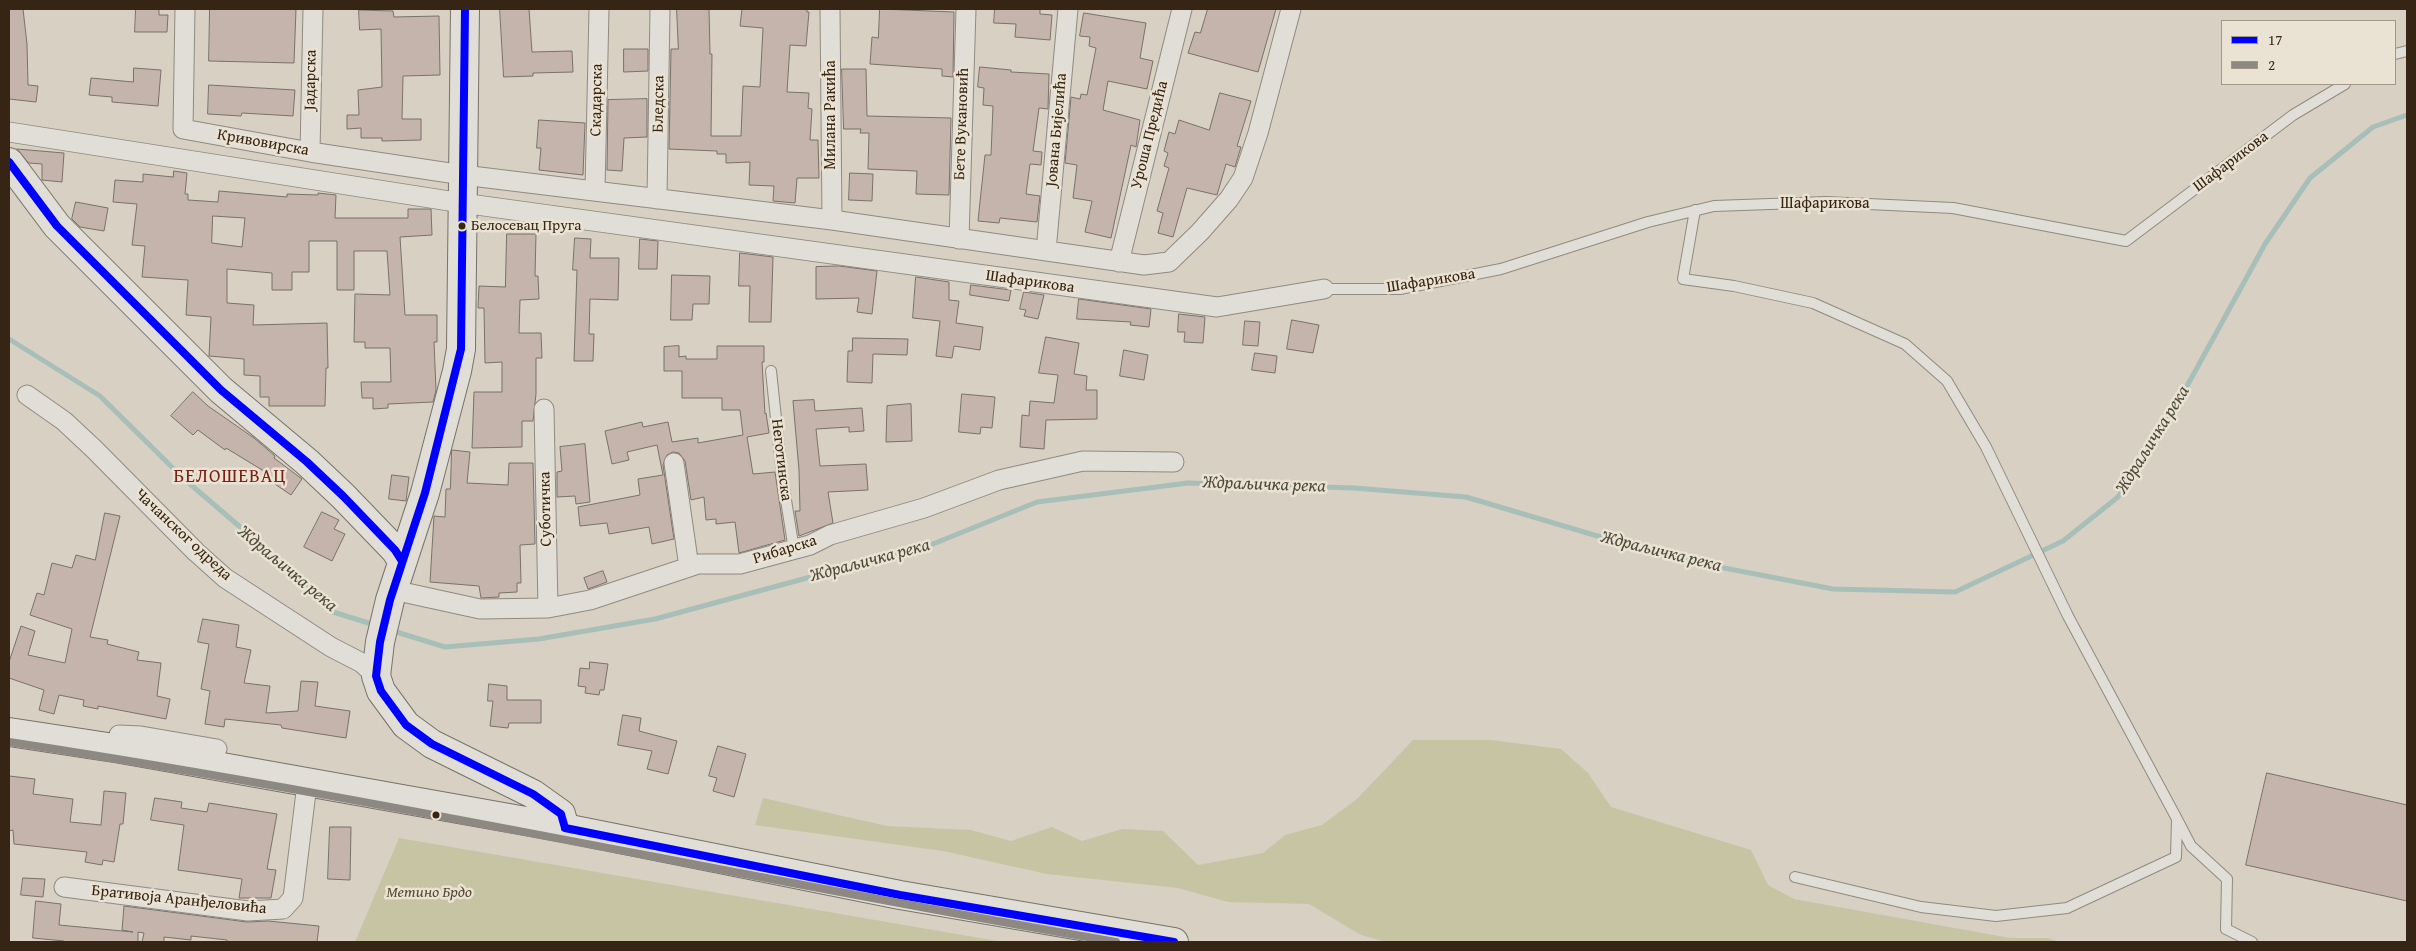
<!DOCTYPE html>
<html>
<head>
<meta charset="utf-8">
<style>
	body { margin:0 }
	#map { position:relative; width:2416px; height:951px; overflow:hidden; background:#d7d0c3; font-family:"Gentium Book Plus",serif }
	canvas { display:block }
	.frame { position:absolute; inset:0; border:10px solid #362514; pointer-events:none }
	.legend { position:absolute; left:2221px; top:20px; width:175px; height:65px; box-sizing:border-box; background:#eae3d3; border:1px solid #a29787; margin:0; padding:6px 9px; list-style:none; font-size:15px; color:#362514 }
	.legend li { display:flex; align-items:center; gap:10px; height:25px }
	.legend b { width:25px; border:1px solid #a29787 }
</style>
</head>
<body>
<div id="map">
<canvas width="2416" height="951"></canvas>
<div class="frame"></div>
<ul class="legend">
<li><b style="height:6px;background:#00f"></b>17</li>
<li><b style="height:6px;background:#8e8882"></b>2</li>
</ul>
</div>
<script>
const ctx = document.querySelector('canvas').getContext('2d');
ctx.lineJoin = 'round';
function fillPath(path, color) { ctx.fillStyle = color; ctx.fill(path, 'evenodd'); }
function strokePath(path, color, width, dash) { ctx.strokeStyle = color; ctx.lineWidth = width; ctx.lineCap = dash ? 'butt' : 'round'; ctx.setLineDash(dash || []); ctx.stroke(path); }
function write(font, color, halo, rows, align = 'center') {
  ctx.font = font + ' "Gentium Book Plus",serif'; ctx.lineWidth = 5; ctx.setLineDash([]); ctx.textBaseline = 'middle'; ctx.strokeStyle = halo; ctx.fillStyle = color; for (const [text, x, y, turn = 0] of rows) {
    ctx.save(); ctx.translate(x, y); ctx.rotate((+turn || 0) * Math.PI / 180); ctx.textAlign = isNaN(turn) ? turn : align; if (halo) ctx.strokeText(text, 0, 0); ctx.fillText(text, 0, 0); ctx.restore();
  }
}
fillPath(new Path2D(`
	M1413 740H1491L1561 749 1588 773 1611 807 1751 850 1768 885 1794 899 2010 938H2048L2059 942H1386L1361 935 1309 904 1228 902 1178 888 1047 874 943 851 755 825 763 798 887 826 971 830 1011 841 1052 827 1082 841 1122 829 1163 831 1198 865 1263 853 1285 835 1322 825 1357 799Z
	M399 838 1003 942H355Z`), '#c7c4a4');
strokePath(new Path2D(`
	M9 339 100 396 183 478 260 544 333 612 375 625
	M390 630 445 647 539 639 655 619 933 544 1037 502 1188 483 1354 488 1466 497 1594 535 1719 567 1833 589 1955 592 2063 541 2118 497 2181 397 2265 244 2310 178 2373 127 2407 115`), '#a7bfb8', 5);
const building = new Path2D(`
	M9 9H23L27 44 28 85 38 86 36 102 9 99Z
	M136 9H159V15H168L167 32H135Z
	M210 9H296L294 63 209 61Z
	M500 9H529L532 52 572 51 573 72 533 73V76L504 77Z
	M677 9H709L710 54H712L711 136H741L743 86 760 87 763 28 740 26 742 9H807V12H809L806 46 790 45 787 92 809 93 808 108 812 109 810 140H818L819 178H797L795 203 773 201 774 186 749 185 750 162 726 163V154H717V151L669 149 671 49H678Z
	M880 9 954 12 953 77 942 76V69L870 64 872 37 878 38Z
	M995 9H1040V14L1052 15 1050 40 1015 37 1016 24 994 23Z
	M1208 9H1276L1258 72 1188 53 1195 32 1200 33Z
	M359 10 393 11 394 17 439 16 440 75 403 76 402 119H421V140L382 141V138H361V128L347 129V115H359L358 90 382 87 381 29 360 30Z
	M1084 13 1146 23 1140 58 1153 61 1147 89 1108 81 1103 110 1140 120 1136 147 1131 145 1111 238 1085 232 1092 201 1073 198 1077 165 1065 163 1071 97 1080 99 1081 94 1087 95 1096 48 1089 46 1090 37 1080 36Z
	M624 49H648V71L624 72Z
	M980 67 1011 70V72L1049 74 1048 109 1039 108 1033 151 1042 152 1041 165 1030 164 1026 194 1040 196 1037 222 1000 218 999 223 978 221 985 155H991L993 106 983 105 984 88 978 87Z
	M134 68 161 70 158 106 112 102V97L89 95 91 78 133 82Z
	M842 69H866L867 116 951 118 949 195 916 194 917 171 868 169 869 133H860L861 129H844Z
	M209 85 295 90 293 116 242 113 241 116 208 114Z
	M1220 93 1251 101 1237 146 1241 147 1235 167 1226 164 1217 195 1187 188 1173 237 1158 233 1163 213 1157 211 1169 168 1164 166 1168 153 1164 151 1169 132 1175 134 1179 120 1209 130Z
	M647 99V137L624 138 622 171 607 170 608 100Z
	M539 120 585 123 583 175 539 170 541 148H537Z
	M17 149 64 153 62 182 42 180V164L29 163Z
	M174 171 187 173 185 194H188V200L218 202 219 191 287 197V194L318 195V193L336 195 335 218H408V209H431L432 235 400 237 405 315H437V342H434L436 390 433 402 388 404V408L373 409V398H362L361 382H391L390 348H365V342H354L355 294 390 295 387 251H354V290H337V241H309V272H292V290H272V273L227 269V303L254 305 253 325 327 323 328 368H326L325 406H269V397H260V376L244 375V359L209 356 211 317 186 315 188 280 142 277 145 246 132 245 137 204 113 202 115 180 143 182V174L173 177ZM213 216 245 218 242 247 212 243Z
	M850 173 873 174 872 201 849 200Z
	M76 202 108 208 104 231 80 227 72 219Z
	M507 234H536L535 276H538L539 299 520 300 519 333H541L542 358H536V394L533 421H522V447L472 448 474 392H502V362L485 363 484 308H478L479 286 505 287Z
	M575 238 591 239 590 258H619L618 300 590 299 589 334H594L593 361H574L577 270H573Z
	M640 239 658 241 657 269H639Z
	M740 253 773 257 771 322H749L750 286H739Z
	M839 266 877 271 872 314 857 312 859 298 816 299V267Z
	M672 275 710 276 709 304H693L692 320H671Z
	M916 277 949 282V300L959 301 956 323 983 327 980 350 954 346 952 358 936 356 940 321 913 318Z
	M971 285 1011 290 1009 301 970 295Z
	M1024 292 1044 295 1038 319 1024 316 1026 310 1020 309Z
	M1079 299 1151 309 1149 327 1130 325 1131 322 1077 319Z
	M1179 314 1205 317 1203 343 1184 342 1185 332H1178Z
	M1292 320 1319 325 1313 353 1287 349Z
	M1245 321 1260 322 1258 346 1243 345Z
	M1046 337 1079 343 1074 374 1087 376 1086 390H1097V419L1046 420 1044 449 1020 447 1022 415 1029 416 1030 401 1054 403 1058 375 1039 373Z
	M853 338 908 339 907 355 873 354 872 383 847 382 848 351H852Z
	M679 346V357L686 356V359H717V346H764V362H762L765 414 766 413 769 433 747 437 753 474 775 472 785 540 739 553 735 522 716 524V519L706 520 704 497 691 500 685 461 679 453 673 452 667 455 663 465 674 539 652 544 649 527 609 534 607 523 580 526 578 507 640 495 638 479 663 475 657 445 627 452 629 460 612 464 605 431 642 422 643 427 668 422 672 442 698 438V443L743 435 740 410H722V398H682V371H664V347Z
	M1124 350 1148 355 1144 380 1120 376Z
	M1255 353 1277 356 1275 373 1252 370Z
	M193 392 208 406 254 438 275 456 274 458 302 479 291 495 269 480 272 476 226 448 225 450 198 430 193 435 171 416Z
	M962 394 995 397 992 428 981 427 980 434 959 432Z
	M814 400 815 411 862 408 864 431 849 432V427L816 429 820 466 866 464 868 490 828 492 833 523 799 536 795 511H800L799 470 793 401Z
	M911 404 912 441 886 442 887 406Z
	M585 444 590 502 576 504 575 496 557 497V472L562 471 560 447Z
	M452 450 470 452 467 483 508 485 509 463H533L535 544 520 545 521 583H517V592L499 593V597L481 598 479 586 430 582 434 516 445 517 446 489H450Z
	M392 475 409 477 406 501 389 499Z
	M322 512 339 520 334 529 345 534 332 561 304 547Z
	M105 513 120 516 90 637 108 640 107 644 139 652 137 660 161 663 157 696 170 699 166 719 98 706V709L83 706 84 700 59 695 54 714 39 710 44 690 9 678V662L21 626 35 631 28 655 65 663 72 629 30 615 37 593 44 595 52 563 72 568 76 555 95 560Z
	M603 571 607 582 588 589 584 578Z
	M203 619 239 625 236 647 251 650 244 683 270 686 266 713 298 711 301 681 318 682 315 706 350 711 346 738 282 728 281 725 225 719 224 727 205 724 210 691 201 689 209 644 198 642Z
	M590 662 608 664 604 690H600L599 695 585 693 586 687 578 686 580 668 589 669Z
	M489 684 507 686V700H541V723H509L508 728 490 726 493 701H488Z
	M623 715 641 718 639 731 677 741 668 774 647 769 652 751 618 745Z
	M718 746 746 754 734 797 713 791 717 778 709 776Z
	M2267 773 2407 805V901L2246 865Z
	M9 776 35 779 33 794 73 799 70 822 101 825 104 791 126 793 123 824H120L114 862 103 860 102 865 85 862 87 852 14 844 13 830 9 831Z
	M155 798 182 802 181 808 207 812 209 803 277 814 267 869 276 870 271 898H239L242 879 178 870 184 825 151 820Z
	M330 827H351L350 880 328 879Z
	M23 878 45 879 43 897 21 895Z
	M36 901 61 904 59 925 133 932 122 930 124 906 247 922 268 921 319 926 317 942H227V940L191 936V940L164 937V942H142L144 933 138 932V942H64V941L33 938Z`);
fillPath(building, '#c4b4ac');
strokePath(building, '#787269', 1);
const lane = new Path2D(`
	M2395 54 2407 51
	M1695 210 1683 279 1734 286 1813 303 1905 344 1947 381 1986 447 2068 616 2177 819 2176 857 2067 908 1996 916 1921 907 1795 877
	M1324 289H1400L1501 269 1648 222 1714 206 1826 202 1953 208 2126 241 2293 115 2345 84
	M771 371 782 475 794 550
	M2178 821 2191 846 2227 879 2226 929 2252 942`);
const street = new Path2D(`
	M185 9 183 129 310 152 463 175 832 220 1144 265 1169 262 1200 232 1229 199 1243 178 1258 133 1291 9
	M830 9 832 220
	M9 132 462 203 1217 307 1324 289
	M310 152 313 9
	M595 190 599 9
	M657 199 660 9
	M959 239 966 9
	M1046 251 1068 9
	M1119 262 1182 9
	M27 395 64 421 94 449 196 552 225 578 331 647 362 663 376 676
	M544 409 548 608
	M674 463 689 567
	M393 590 480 609 548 608 590 600 698 564H740L810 545 830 535 924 508 999 480 1083 461 1174 462
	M119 735 141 736 217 749
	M64 887 248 911 283 909 293 898 307 784`);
const secondary = new Path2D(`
	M465 9 461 349 457 371 425 493 390 600 380 642 376 676 381 691 406 725 432 744 533 794 561 814 565 828
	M9 162 57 226 221 390 307 462 343 496 395 550 402 561
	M9 732 121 749 565 828 900 895 1174 942`);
strokePath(lane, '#908a80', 12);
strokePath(street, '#908a80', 21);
strokePath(secondary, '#787269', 30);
strokePath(lane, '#e1ded7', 10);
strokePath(street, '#e1ded7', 19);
strokePath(secondary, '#e1ded7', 28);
strokePath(new Path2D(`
	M465 9 461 349 425 493 390 600 380 642 376 676 381 691 406 725 432 744 533 794 561 814 565 828
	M9 162 57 226 221 390 307 462 343 496 395 550 402 561
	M565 828 900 895 1174 942`), '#00f', 8);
strokePath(new Path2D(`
	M9 742C380 798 747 879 1116 942`), '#8e8882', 8);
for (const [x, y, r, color] of [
	[462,226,4.5,"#362514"],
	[436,815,4.5,"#362514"]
]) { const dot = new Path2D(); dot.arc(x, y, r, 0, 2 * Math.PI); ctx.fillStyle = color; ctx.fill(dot); strokePath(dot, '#eae3d3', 2); }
write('15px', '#362514', '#eae3d3', [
	["Белосевац Пруга",471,226]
], 'left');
write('16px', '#362514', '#eae3d3', [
	["Јадарска",311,80,-89],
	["Скадарска",597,100,-89],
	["Бледска",659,104,-89],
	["Милана Ракића",831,115,-90],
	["Бете Вукановић",962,124,-88],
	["Јована Бијелића",1057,130,-85],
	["Уроша Предића",1150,135,-76],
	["Кривовирска",263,143,10],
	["Шафарикова",2231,162,-37],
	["Шафарикова",1825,204],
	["Шафарикова",1431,281,-9],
	["Шафарикова",1030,282,8],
	["Неготинска",781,460,83],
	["Суботичка",546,509,-91],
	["Чачанског одреда",183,535,43],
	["Рибарска",785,550,-17],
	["Бративоја Аранђеловића",179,900,6]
]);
write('italic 16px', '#574a32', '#eae3d3', [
	["Метино Брдо",429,893]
]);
write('italic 18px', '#4d4a3c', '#eae3d3', [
	["Ждраљичка река",2153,440,-58],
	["Ждраљичка река",1264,485,2],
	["Ждраљичка река",1661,552,14],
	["Ждраљичка река",870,561,-15],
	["Ждраљичка река",287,569,40]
]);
ctx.letterSpacing = '1px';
write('19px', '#7a1f14', '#eae3d3', [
	["БЕЛОШЕВАЦ",230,477]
]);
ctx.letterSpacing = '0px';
</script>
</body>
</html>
